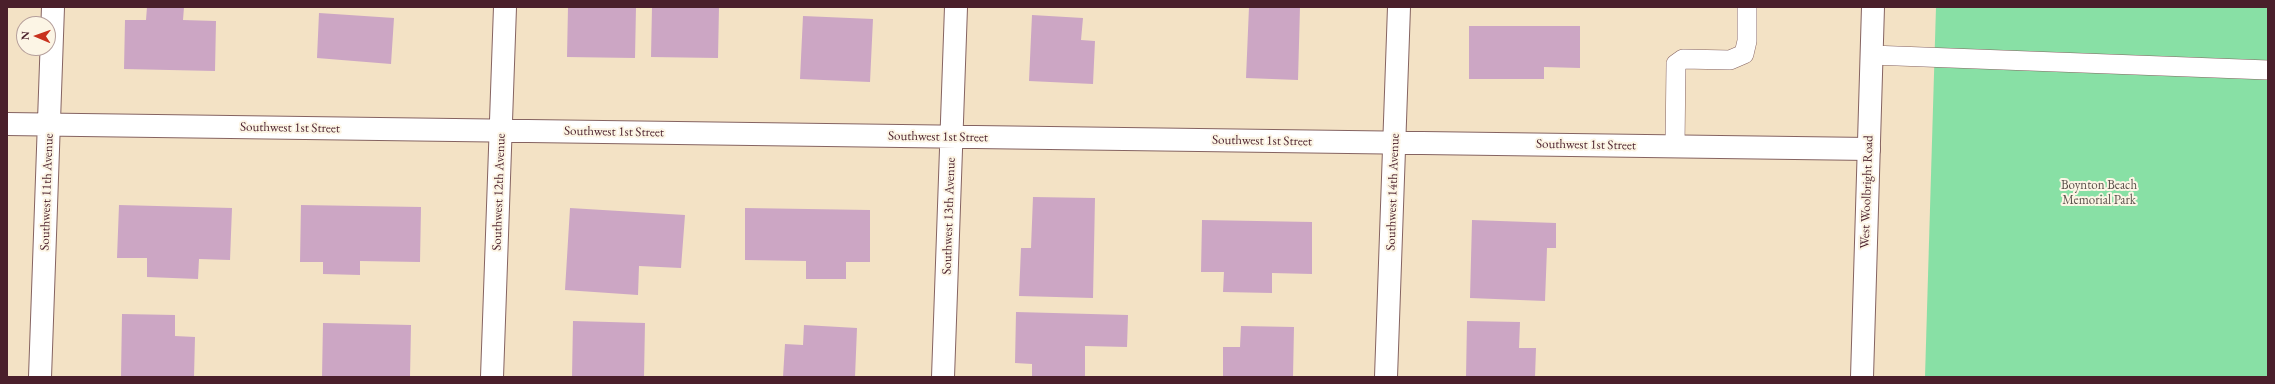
<!DOCTYPE html>
<html>
<head>
<meta charset="utf-8">
<style>
	body { margin:0 }
	#map { position:relative; width:2275px; height:384px; overflow:hidden; background:#f3e2c5; font-family:"EB Garamond",serif }
	canvas { display:block }
	.frame { position:absolute; inset:0; border:8px solid #4a1f2b; pointer-events:none }
	.north { position:absolute; left:16px; top:16px; width:40px; height:40px; box-sizing:border-box; background:#fcf5e5; border:1px solid #b59f9b; border-radius:50%; rotate:272deg; font-size:11px; font-weight:700; line-height:16px; text-align:center; color:#4a1f2b }
	.north::after { content:''; display:block; margin:auto; width:14px; height:18px; background:#c8321e; clip-path:polygon(50% 0,100% 100%,50% 72%,0 100%) }
</style>
</head>
<body>
<div id="map">
<canvas width="2275" height="384"></canvas>
<div class="frame"></div>
<div class="north">N</div>
</div>
<script>
const ctx = document.querySelector('canvas').getContext('2d');
ctx.lineJoin = 'round';
function fillPath(path, color) { ctx.fillStyle = color; ctx.fill(path, 'evenodd'); }
function strokePath(path, color, width, dash) { ctx.strokeStyle = color; ctx.lineWidth = width; ctx.lineCap = dash ? 'butt' : 'round'; ctx.setLineDash(dash || []); ctx.stroke(path); }
function write(font, color, halo, rows, align = 'center') {
  ctx.font = font + ' "EB Garamond",serif'; ctx.lineWidth = 4; ctx.setLineDash([]); ctx.textBaseline = 'middle'; ctx.strokeStyle = halo; ctx.fillStyle = color; for (const [text, x, y, turn = 0] of rows) {
    ctx.save(); ctx.translate(x, y); ctx.rotate((+turn || 0) * Math.PI / 180); ctx.textAlign = isNaN(turn) ? turn : align; if (halo) ctx.strokeText(text, 0, 0); ctx.fillText(text, 0, 0); ctx.restore();
  }
}
fillPath(new Path2D(`
	M1936 7H2268V377H1925Z`), '#88e0a5');
fillPath(new Path2D(`
	M147 7H184L183 20 216 21 215 71 124 69 125 20H146Z
	M568 7H636L635 58 567 57Z
	M652 7H719L718 58 651 57Z
	M1249 7H1300L1298 80 1246 78Z
	M319 13 394 18 391 64 317 58Z
	M1032 15 1083 18 1081 40 1095 41 1093 84 1029 81Z
	M803 16 873 19 870 82 800 79Z
	M1469 26H1580V68L1544 67V79H1469Z
	M1033 197 1095 198 1093 298 1019 296 1021 248H1031Z
	M119 205 232 208 230 260 199 259 198 279 147 277V258H117Z
	M301 205 421 207 420 262 360 261V275L323 274V262H300Z
	M570 208 685 215 681 268 639 266 638 295 565 290Z
	M745 208 870 210V262H846V279H806V261L745 260Z
	M1202 220 1312 222V274L1272 273V293L1223 292 1224 272H1201Z
	M1472 220 1556 223V248H1547L1545 301 1470 298Z
	M1016 312 1128 315 1127 347 1085 346V377H1032V364L1015 363Z
	M122 314 175 315V336L195 337 194 377H121Z
	M573 321 645 323 644 377H572Z
	M1467 321 1520 322 1519 348H1536L1535 377H1466Z
	M323 323 411 325 410 377H322Z
	M804 325 857 328 855 377H783L785 344 803 345Z
	M1241 326 1294 327 1293 377H1223V347H1240Z`), '#cca6c4');
const service = new Path2D(`
	M1871 55 2268 70
	M1675 146 1676 64 1683 59 1730 60 1744 54 1747 41V7`);
const minor = new Path2D(`
	M7 124 1869 149
	M40 377 53 7
	M492 377 505 7
	M943 377 956 7
	M1386 377 1399 7`);
const secondary = new Path2D(`
	M1862 377 1873 7`);
strokePath(service, '#856361', 20);
strokePath(minor, '#856361', 24);
strokePath(secondary, '#856361', 24);
strokePath(service, '#fff', 19);
strokePath(minor, '#fff', 22);
strokePath(secondary, '#fff', 22);
write('13px', '#4a1f2b', '#fcf5e5', [
	["Southwest 1st Street",290,128,1],
	["Southwest 1st Street",614,132,1],
	["Southwest 1st Street",938,137,1],
	["Southwest 1st Street",1262,141,1],
	["Southwest 1st Street",1586,145,1],
	["Southwest 11th Avenue",47,192,-88],
	["Southwest 12th Avenue",499,192,-88],
	["Southwest 14th Avenue",1393,192,-88],
	["West Woolbright Road",1867,192,-88],
	["Southwest 13th Avenue",949,216,-88]
]);
write('13px', '#5a4f4a', '#fcf5e5', [
	["Boynton Beach",2099,185],
	["Memorial Park",2099,200]
]);
</script>
</body>
</html>
